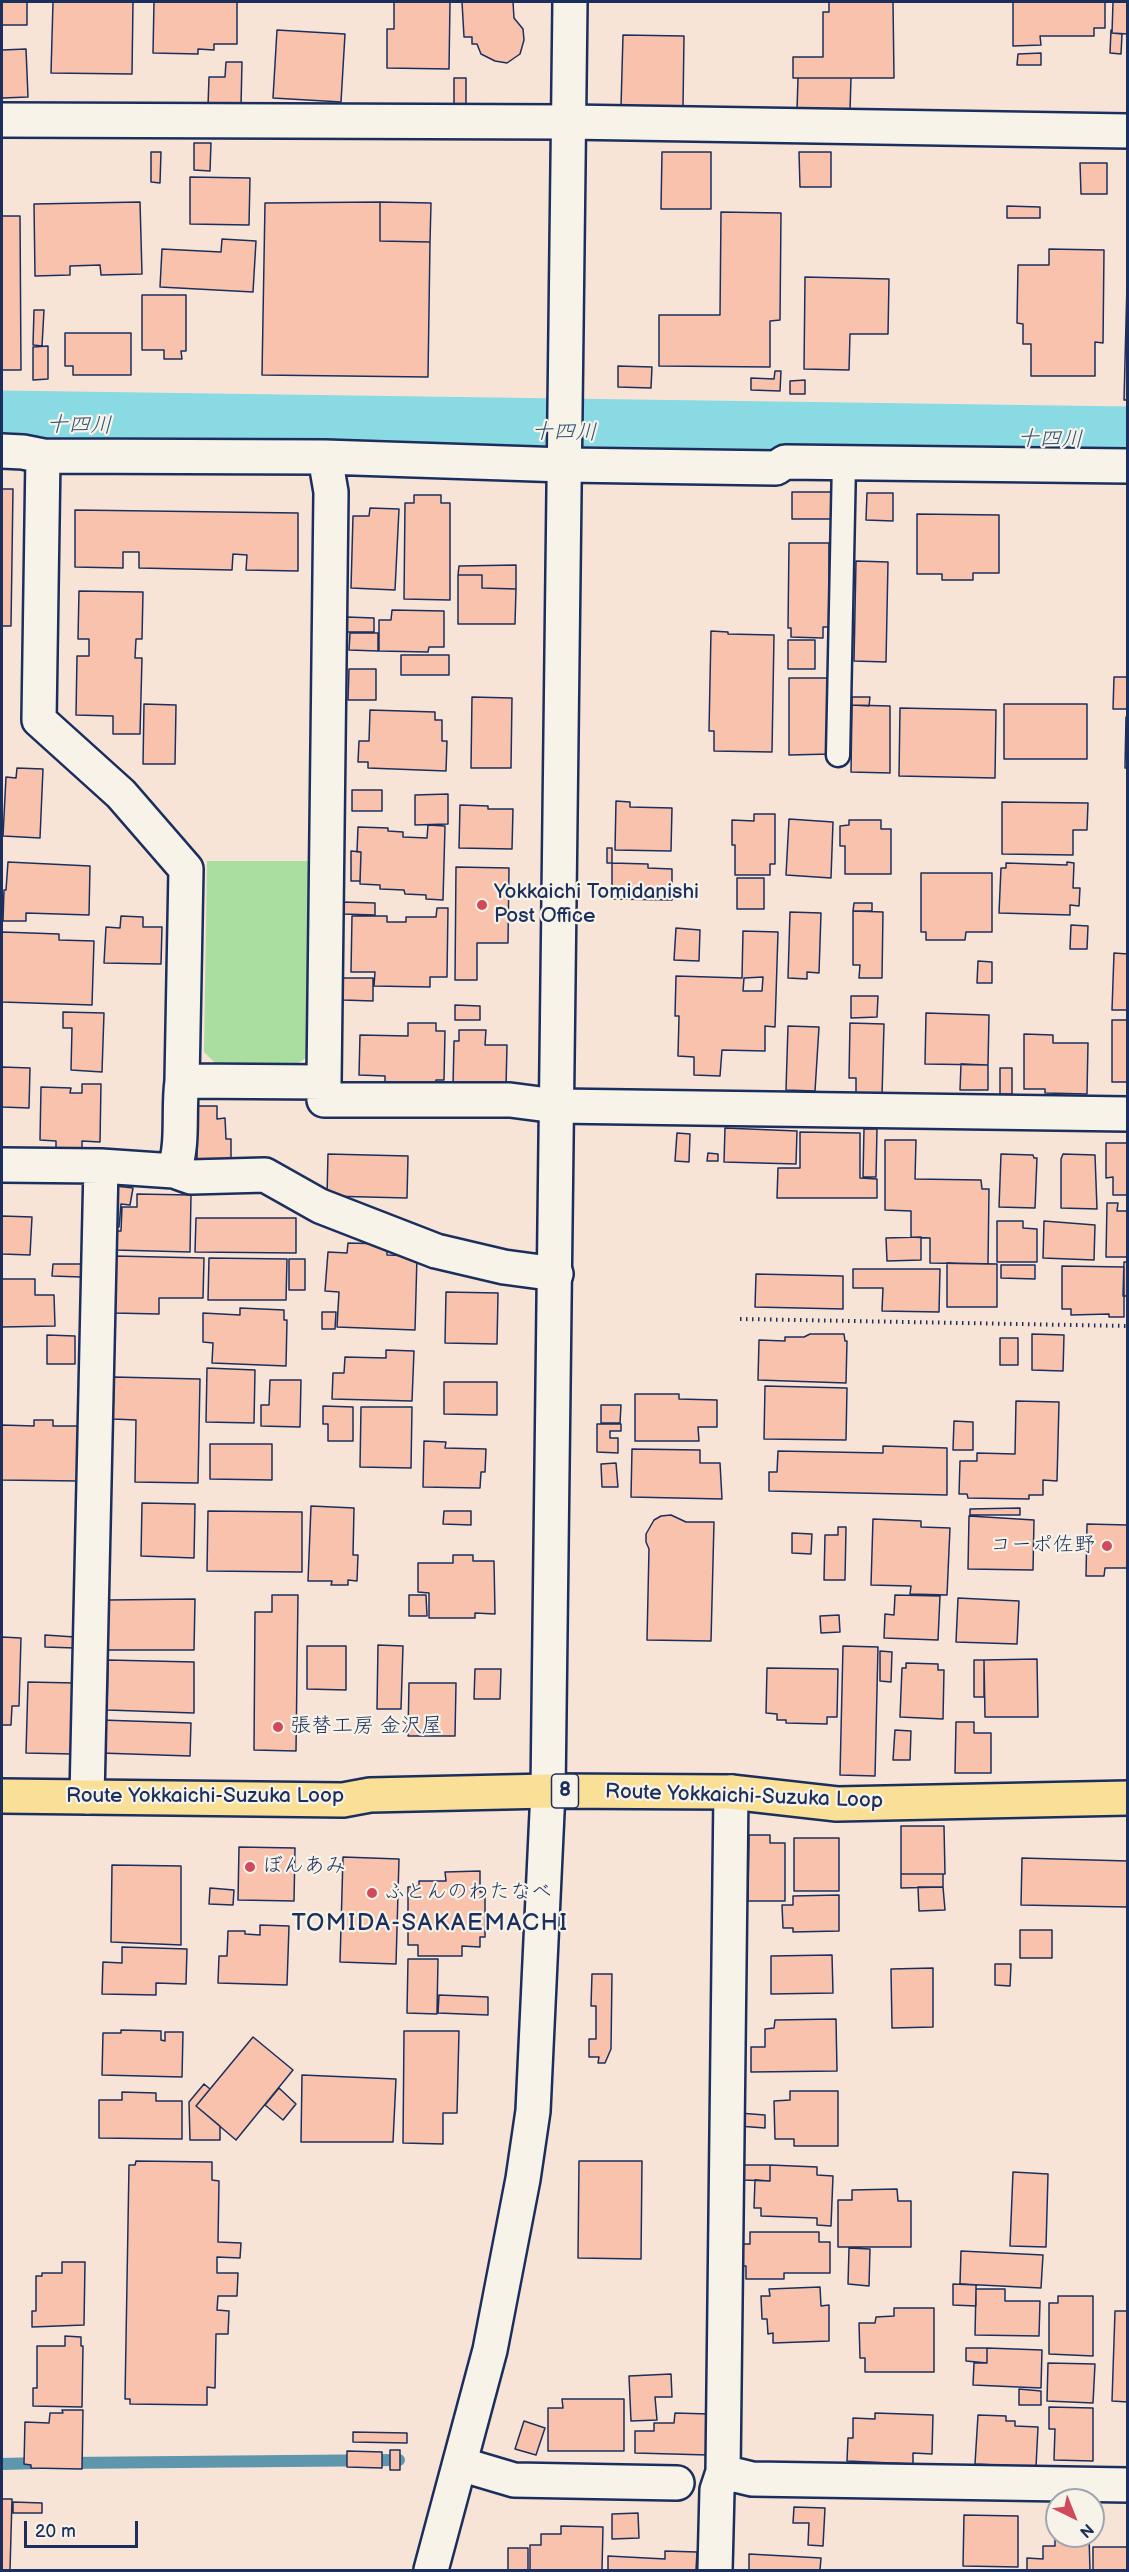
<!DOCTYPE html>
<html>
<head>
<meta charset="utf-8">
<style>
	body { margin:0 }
	#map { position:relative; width:1129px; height:2572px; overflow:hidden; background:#f8e4d6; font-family:"Balsamiq Sans",sans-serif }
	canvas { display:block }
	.frame { position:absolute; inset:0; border:3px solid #1b2f5e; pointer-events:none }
	.north { position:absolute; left:1045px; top:2488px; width:60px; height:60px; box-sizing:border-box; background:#f7f3e8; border:2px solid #9fa5b1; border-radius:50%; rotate:137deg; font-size:16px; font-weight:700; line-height:24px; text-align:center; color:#1b2f5e }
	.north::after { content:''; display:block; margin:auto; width:21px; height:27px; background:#d1495b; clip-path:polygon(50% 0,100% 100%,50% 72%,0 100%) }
	.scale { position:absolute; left:24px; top:2521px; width:114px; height:27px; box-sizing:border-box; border:3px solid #1b2f5e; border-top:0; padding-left:8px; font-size:18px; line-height:21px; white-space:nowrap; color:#1b2f5e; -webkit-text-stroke:4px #f7f3e8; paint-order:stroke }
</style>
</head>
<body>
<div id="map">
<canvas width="1129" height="2572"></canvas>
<div class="frame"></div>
<div class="north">N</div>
<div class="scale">20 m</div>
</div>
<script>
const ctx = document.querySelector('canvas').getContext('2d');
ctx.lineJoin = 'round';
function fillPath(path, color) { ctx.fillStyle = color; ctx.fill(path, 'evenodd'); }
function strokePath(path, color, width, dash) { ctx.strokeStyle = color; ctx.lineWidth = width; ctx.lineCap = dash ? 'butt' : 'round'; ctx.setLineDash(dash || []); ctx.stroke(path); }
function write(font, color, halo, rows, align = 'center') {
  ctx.font = font + ' "Balsamiq Sans","Klee One",sans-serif'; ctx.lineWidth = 4.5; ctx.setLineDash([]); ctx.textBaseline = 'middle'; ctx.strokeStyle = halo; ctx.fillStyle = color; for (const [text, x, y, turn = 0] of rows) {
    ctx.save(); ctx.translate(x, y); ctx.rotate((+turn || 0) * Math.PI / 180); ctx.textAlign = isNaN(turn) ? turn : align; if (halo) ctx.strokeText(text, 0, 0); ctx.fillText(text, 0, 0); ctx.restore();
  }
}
fillPath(new Path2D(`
	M207 861H309L307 1057 296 1065 215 1063 204 1052Z`), '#aadea1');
strokePath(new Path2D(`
	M67 2463 399 2460
	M2 2464 40 2463`), '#5d96ad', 12);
strokePath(new Path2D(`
	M2 425 1128 441`), '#89dae2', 69);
const building = new Path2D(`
	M2 2H27V25H2Z
	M53 2H133L132 74 51 73Z
	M154 2H237V44H214V50L198 49V54L153 53Z
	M394 2H450L449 69 387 68V29H394Z
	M462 2H513L514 18 523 29 524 40 520 54 507 63 495 61 481 54 477 44H472V37H464Z
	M829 2H893L894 78H793V57H823V12H829Z
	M1013 2H1105V28H1094V36H1040L1041 45 1013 46Z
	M1113 2H1128V34L1112 33Z
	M277 30 345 34 341 102 273 98Z
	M1111 30 1112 33 1122 34 1121 54 1110 53Z
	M623 35 684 36 683 107H621Z
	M26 49 28 97 2 98V50Z
	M1041 53V65H1017L1018 54Z
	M226 62H242L241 106H208L209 77H225Z
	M454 78H466V106L454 107Z
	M798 78H851L850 110H797Z
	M194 143H211L210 171 194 170Z
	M151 152H161L160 183 151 182Z
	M662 152H711V209H661Z
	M799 152H831V187H800Z
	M1080 163H1107V194H1081Z
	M190 177 250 178 249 225 190 224Z
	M140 202 142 274 101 275 100 265 70 266V275L35 276 34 204Z
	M380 202V241L430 242 428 377 262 375 265 203Z
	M380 202 431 203 430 242 380 241Z
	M1007 206 1040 207V218H1007Z
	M721 212 781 213 780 320 770 321V367L659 366V315H720Z
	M2 216H20L21 370H2Z
	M222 239 256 241 253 292 160 287 162 249 221 252Z
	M1049 249 1104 250 1103 343 1095 342V376H1031V344H1023V324L1017 323 1018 265H1049Z
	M805 277 889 279 888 334H850L849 370 804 369Z
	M1127 284H1128V400H1124Z
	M142 295H186V351H181L182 359H164V350H142Z
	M34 310H44L42 346 33 345Z
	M65 333H131V375H73V366H65Z
	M48 346V379L33 380V347Z
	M618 366 652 367 651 388 618 387Z
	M775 371H781L780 391 751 390V378L774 379Z
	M805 380V394H790V381Z
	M2 489H13L11 626H2Z
	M792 492H832V519H792Z
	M867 493H893V521L866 520Z
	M414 495H441V503H450V600L404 599 405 503H414Z
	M370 508 399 509 395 590 351 588 353 516H369Z
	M75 510 298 513V571L246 570 247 555 233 554 232 570 139 568V552H123V568L75 567Z
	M917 514 999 515V573H973V580H942V574H917Z
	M789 543H829V627H823V638L791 637V628H788Z
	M856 561 888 562 886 662 854 661Z
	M516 565V589L482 588V575H458L459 566Z
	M458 575H482V588L516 589 515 624H458Z
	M79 591 143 592 142 639H136L135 658H142L140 734H113V716L76 715 77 656H89V639H78Z
	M392 610 444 611V647H429L428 652 379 651V620H391Z
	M347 617 374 618V632H347Z
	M711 631 728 632V634L774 635 772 752 714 751V731H709Z
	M350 633H378V651L349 650Z
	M788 640H815V669H788Z
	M401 655H449V675H401Z
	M349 669H376V700H348Z
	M1114 677H1128V709H1113Z
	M789 678H830L831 754 789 755Z
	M472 697 512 698 511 768H471Z
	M852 697H870L869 706 852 705Z
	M144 704 176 705 175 764H143Z
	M1004 704H1087V759H1004Z
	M852 705 890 706V773L851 772Z
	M900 708 996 710 995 778 899 776Z
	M370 710 435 712V720H442V741H447L446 771 368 768V762H358L359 741H369Z
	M1126 717H1128V768H1125Z
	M17 768 43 769 40 838 3 836 6 777 16 778Z
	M352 790H382V811H352Z
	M448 794V824L415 825V795Z
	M616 801 630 802V807L672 808 671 851 615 850Z
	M1002 802 1088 803 1087 830H1073V855L1002 854Z
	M460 805 488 806V809H513L512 849 459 848Z
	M754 814H775V864H770V875H735V845H732V820L754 821Z
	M789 819 833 822 831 878 786 875Z
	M849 820H881V829H891V874H845V846H840V826L849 825Z
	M428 825 445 826 443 900 426 899V895L405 894 404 890 380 889V885L360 884 361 852H357L358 827 388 828V831L403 832V837L427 838Z
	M607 848H612V863H607Z
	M351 851 361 852 360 881H351Z
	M8 862 90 866 89 915 26 913V921H3L4 890H6Z
	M1067 862 1074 863 1073 888H1080L1079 906 1070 905V915L999 913 1001 868H1006V863L1067 865Z
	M612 863 648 864V868L672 869V900L612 899Z
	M456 867 509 868 508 943H477V980H455Z
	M921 873H992V932H966L965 940H926V932H921Z
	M737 878H764V909H737Z
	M342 902 375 903V915L343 914Z
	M854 903H872V911H853Z
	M437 908H448L447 977H430V987L374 986 375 972H351L352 916H387V922H406V917H436Z
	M853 911 883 912 882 978H859L860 965H853Z
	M790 912 821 913 819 973 807 972V979L788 978Z
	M121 916 143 917V927H162L161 964 104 963 106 927 120 928Z
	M1071 925 1088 926 1087 949H1070Z
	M676 928 700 930 699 961 674 960Z
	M743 931 778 932 775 1027 765 1026V1051L722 1050 720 1076 694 1075V1057L678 1056 679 1016H675L676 976 742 978ZM763 977 762 991H743L744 978Z
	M2 932 59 934V940L94 941 92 1005 2 1002Z
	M1114 953 1128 954V1010H1112Z
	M978 961 992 962V983H977Z
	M343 978H373V1001L343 1000Z
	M851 996H878L877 1017 851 1018Z
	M455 1005 480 1006V1020H455Z
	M63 1012 104 1013 102 1072 71 1070 72 1028H63Z
	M926 1013 989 1015 988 1065 925 1064Z
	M1112 1020H1128V1082H1112Z
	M408 1023H436V1031H445L444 1080H436V1088L385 1087V1076L359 1075 360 1035 408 1036Z
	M850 1023 884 1024 882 1096 856 1095V1078H849Z
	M788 1026 819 1027 815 1091 786 1090Z
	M459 1030H486L485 1045H507L506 1087 453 1086 454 1041H459Z
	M1024 1034 1053 1035V1043H1088L1087 1094 1045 1093V1089H1024Z
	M961 1064 988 1065V1090H960Z
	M2 1067 30 1068 29 1108 2 1107Z
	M1000 1068H1012V1094H1000Z
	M82 1084H101L100 1142 82 1141V1150L56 1149V1141L40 1140 41 1087 71 1088 70 1093H82Z
	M197 1106H217V1119L225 1118 226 1139H231V1164L197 1163Z
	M725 1128 797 1131 796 1164 724 1162Z
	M864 1129H877L876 1177H863Z
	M800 1132 860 1133V1178L877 1179V1198H777L778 1168H800Z
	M677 1133 690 1134 689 1162 675 1161Z
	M885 1140H916L915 1179 981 1180 982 1189H989L988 1264 930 1263V1238L911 1237V1211L885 1210Z
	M1106 1143H1128V1195H1113V1177L1106 1178Z
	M708 1153 718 1154V1161H707Z
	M328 1154 408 1156 407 1198 327 1196Z
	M1001 1154 1033 1155 1034 1158H1037L1035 1208 999 1207Z
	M1063 1154 1095 1155 1097 1209 1061 1208V1159Z
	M115 1186 133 1188 130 1205 121 1204 119 1227 111 1226Z
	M137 1194 191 1195 190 1252 115 1250V1231H121L122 1207H137Z
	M1107 1203H1118L1117 1211H1128V1257H1106Z
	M2 1216 32 1217 30 1255 2 1254Z
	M196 1218H296V1253L195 1252Z
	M997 1221H1023V1228L1037 1229V1262H997Z
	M1044 1221 1095 1225 1094 1260 1043 1258Z
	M921 1237V1260L887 1261 886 1238Z
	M348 1243 387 1244V1255L417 1256 415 1330 337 1327 339 1292 325 1291 328 1252 347 1253Z
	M114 1256 204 1258 203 1298H159V1314L113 1313Z
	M209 1258 287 1259 286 1300H208Z
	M289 1259H305V1290H289Z
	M1124 1262H1128V1296H1123Z
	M947 1263 997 1264V1307H947Z
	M53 1264H82L81 1277 52 1276Z
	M1001 1265H1035V1279L1001 1278Z
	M1062 1266 1124 1267V1317H1109V1314L1071 1315V1309H1062Z
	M853 1269H940L939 1312 882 1311 883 1288H853Z
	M756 1274 843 1276V1309L755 1307Z
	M2 1279H35V1295H54L55 1326 2 1327Z
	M446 1292 498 1293 497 1344 445 1343Z
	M240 1308 284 1310V1320H287L286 1366 212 1363 213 1343 203 1342V1313L240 1315Z
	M322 1312H336L335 1329H322Z
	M810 1334H844L845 1341H847L846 1383 758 1380 759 1340 785 1341V1337H804Z
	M1032 1334 1064 1335 1063 1371 1032 1370Z
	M47 1335 75 1336V1364H47Z
	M1000 1338H1018V1365H1000Z
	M386 1350 414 1351 412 1401 332 1399 333 1373H344L345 1357 386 1358Z
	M207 1368 255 1370 254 1423 206 1422Z
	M114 1377 200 1379 198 1483 135 1482 136 1420 113 1419Z
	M270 1380H301L300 1427 261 1426V1405H269Z
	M444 1382H497V1415L444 1414Z
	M765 1386 847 1388 846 1440 764 1439Z
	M635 1394H679V1399L717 1400V1427H698L699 1441H635Z
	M1016 1401 1059 1402 1057 1481 1043 1480V1495H1029V1499L968 1498 967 1494H959L960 1461H977V1453L1015 1454Z
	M601 1405H621L620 1423H601Z
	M323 1406 353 1407V1441H328V1424H323Z
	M361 1407H412L411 1468 360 1467Z
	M34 1420H53V1426H79L78 1481 2 1480V1425L34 1426Z
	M954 1421 973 1422V1450H953Z
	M597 1424H621V1431H610V1438H618V1453L597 1452Z
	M424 1441 446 1442 445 1448 486 1449 485 1472H481L480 1488 423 1487Z
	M210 1444H272V1480L210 1479Z
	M883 1446 947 1448V1495L769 1491V1472H777L778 1451 883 1453Z
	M632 1449 700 1450V1463H720L722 1499 631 1497Z
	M616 1463 618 1487H602L601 1464Z
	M142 1503 195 1504 194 1558 141 1556Z
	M311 1506 354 1508 353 1555H358L357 1581 348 1580V1585H331L332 1581H308Z
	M1020 1508V1515H970V1509Z
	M208 1511 302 1512V1572L207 1571Z
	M444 1511H471V1525L443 1524Z
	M671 1515 686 1522H714L711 1641 647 1640 649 1549 646 1542V1534L654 1520 661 1516Z
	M969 1516 1034 1520 1033 1570 968 1569Z
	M873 1519 921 1521V1527L950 1528 947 1595 910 1594 911 1586 871 1585Z
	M1087 1524 1128 1525V1568H1105L1104 1576H1086Z
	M838 1527H846L845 1580H824L825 1535H838Z
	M792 1533 812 1534 811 1554 792 1553Z
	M453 1555H473V1561H494L495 1614 475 1613V1618H429V1593L418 1592V1563H453Z
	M272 1595H298L296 1751 254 1750 255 1612H272Z
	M409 1595H426L427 1616H409Z
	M895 1595 940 1596 938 1640 884 1638 885 1614 894 1615Z
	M958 1598 1019 1601 1017 1644 956 1642Z
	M195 1599 194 1650H108V1600Z
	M839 1615 840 1632 821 1633 820 1616Z
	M45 1635 75 1637V1648L45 1647Z
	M2 1637 21 1638 19 1706H12L11 1725H2Z
	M378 1645 403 1646 401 1709H377Z
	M307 1646H346V1690L307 1689Z
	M843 1646 878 1647 875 1776 840 1775Z
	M880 1651 892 1652 891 1682 880 1681Z
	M1037 1659 1038 1717H985L984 1660Z
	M108 1660 194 1662V1713L107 1710Z
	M974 1660H984V1697H974Z
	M906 1663 938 1664V1670H944L943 1719 900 1717 902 1668H906Z
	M767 1668 838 1669 837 1717H827V1724L786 1723V1720H777V1714L766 1713Z
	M475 1669H501L500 1699H474Z
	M28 1682 75 1683 73 1754 26 1753Z
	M409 1683H456L455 1736H408Z
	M101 1720 191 1723 190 1756 100 1753Z
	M956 1722H974V1733H991V1773H955Z
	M895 1730 911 1731 910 1760H893Z
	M901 1826H944L945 1874H901Z
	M749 1835H770V1843H785V1901H748Z
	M794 1838H839V1891H794Z
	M239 1847 295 1848 294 1901 238 1900Z
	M343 1857 399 1859 396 1964 340 1962Z
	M1022 1858 1128 1861V1907L1021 1905Z
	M112 1865 181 1866V1945L111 1942Z
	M480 1871V1892H485V1937H480V1947L462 1946V1956H418V1945H408V1887L419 1886V1881H446L445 1872Z
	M943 1874V1887L901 1888V1874Z
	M918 1887H943L945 1910 919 1911Z
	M210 1888 234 1890 233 1905 209 1904Z
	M839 1895V1931L793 1932V1928H783L782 1905H793V1896Z
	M260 1925 289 1926 287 1985 218 1983 219 1956H227L228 1931H245V1934L260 1935Z
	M1020 1930H1052V1958H1020Z
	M122 1947 187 1949 186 1984 156 1983V1995L102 1994 103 1962 122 1963Z
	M832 1955 833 1993 771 1994V1956Z
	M408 1959H438L437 2014 407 2013Z
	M995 1964H1011L1010 1986 995 1985Z
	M933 1968V2027L892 2028 891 1969Z
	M592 1974H612L611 2049 605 2063H598L599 2057H589V2039H596V2006H591Z
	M439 1995 488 1997V2015L438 2013Z
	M836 2019 837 2071 751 2072V2047H765V2029L774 2028 775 2020Z
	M121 2030 161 2031V2040L165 2041V2032H183L182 2077 102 2075 103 2033H121Z
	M404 2031H459L457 2113H443V2144L403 2143Z
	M253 2037 293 2070 236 2140 196 2106Z
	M302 2075 396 2079 393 2142H301Z
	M204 2084 210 2089 196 2106 220 2126V2140H190L189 2102Z
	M279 2088 296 2104 283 2120 265 2105Z
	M790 2091H838V2146H794V2139H775L774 2101 790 2100Z
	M122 2092 156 2093V2101H182V2139L99 2138V2100H122Z
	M739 2113 765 2115V2128L738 2126Z
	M136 2161 212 2162V2180L219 2181 218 2242 241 2243 240 2258 217 2257V2273H238L237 2296H218L217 2310 229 2311 228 2334H216L215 2388 207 2387V2405L130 2404V2399H125L129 2165H135Z
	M579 2161H642L641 2259 578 2258Z
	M743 2165H770V2181L743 2180Z
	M770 2165 817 2167V2175L833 2176 831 2226 817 2225V2218L761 2216V2208H754L755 2180 770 2181Z
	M1013 2172 1048 2174 1046 2247 1010 2246Z
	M897 2189 898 2201H911V2247H838V2200H852V2190Z
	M750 2232H819V2242H830V2273H784V2279H746V2266H741V2244H750Z
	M849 2248 870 2249 869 2286 848 2284Z
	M961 2251 1043 2255 1041 2288 960 2284Z
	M62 2262H85L84 2325 32 2327V2311H36V2276H42V2273H62Z
	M953 2284 976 2285V2306L953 2305Z
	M820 2287 821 2306 829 2305V2341L773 2343V2333L768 2334 767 2319H762L761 2296H770L769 2289Z
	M976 2289H1005V2301H1040L1039 2336 975 2335Z
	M1058 2296H1093V2356L1049 2354V2303H1058Z
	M894 2308H934V2372H865V2358H860L859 2323H875L876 2317 894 2316Z
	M1115 2311H1128V2402L1112 2401Z
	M65 2336 81 2337V2346H83L82 2407 33 2406V2388H37V2346H65Z
	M966 2348H987V2363L966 2361Z
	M987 2348 1042 2350 1041 2388 973 2385 974 2363H987Z
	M1048 2363 1095 2364 1093 2403 1047 2401Z
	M671 2374 672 2397H655L657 2420 631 2421 629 2376Z
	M1019 2389 1041 2391V2405H1019Z
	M562 2399H624V2451H548V2408H563Z
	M1049 2407 1093 2408V2461L1054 2460 1055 2429H1049Z
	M62 2410H83L82 2469 31 2468V2465L24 2464 25 2422 49 2423 50 2413H63Z
	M675 2413 709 2414 708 2455 635 2453V2431H654V2423H674Z
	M875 2413 933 2415 932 2454 913 2453V2464L847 2461 848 2438H853V2418L875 2419Z
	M978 2415 1006 2416V2421H1015V2426L1038 2427 1036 2467 975 2464Z
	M524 2421 545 2428 536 2455 515 2449Z
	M353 2432 407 2433V2443L353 2442Z
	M390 2450H400V2470H390Z
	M347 2451 382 2452V2468L347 2467Z
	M2 2499H12L10 2570H2Z
	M13 2502 42 2503V2513H13Z
	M794 2507 825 2508 823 2546 808 2545 809 2523H793Z
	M638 2513 639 2538 612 2539V2514Z
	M964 2515 1018 2516V2567L963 2566Z
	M561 2526 603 2527 602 2570H530V2545H541V2534H561Z
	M1055 2527H1057V2536H1089L1090 2570H1027V2558L1043 2559V2546H1055Z
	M1093 2547H1128V2570H1093Z
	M508 2548H528V2570H508Z
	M665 2551 697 2552 696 2570H608V2556L665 2559Z
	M749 2554 821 2558 820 2570H749Z`);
fillPath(building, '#f9c2ad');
strokePath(building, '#1b2f5e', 1.5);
const service = new Path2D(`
	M838 755 844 462`);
const minor = new Path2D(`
	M2 120 568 122 1128 131
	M2 451 23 452 43 456 325 457 565 465 776 468 785 462 1128 466
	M43 456 39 720 121 794 186 869 182 1081C178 1110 184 1143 174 1171
	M182 1081 324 1082 331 492 325 457
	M324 1082V1100H510L556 1106 1128 1114
	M2 1165 101 1166 174 1171 191 1177 265 1175 320 1206 436 1251 504 1267 556 1274
	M87 1797 101 1166
	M460 2464 514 2480 677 2483
	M723 2472 752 2479 1128 2485
	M715 2570 717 2490 723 2472 731 1792`);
const tertiary = new Path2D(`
	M431 2570 490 2350 523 2179 533 2111 548 1791 570 2`);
const primary = new Path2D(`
	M2 1796 343 1800 370 1795 548 1791 731 1792 837 1804 1128 1798`);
strokePath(service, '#1b2f5e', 27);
strokePath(minor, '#1b2f5e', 38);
strokePath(tertiary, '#1b2f5e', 38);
strokePath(primary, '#1b2f5e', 38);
strokePath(new Path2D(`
	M740 1319 1128 1326`), '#1b2f5e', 4, [1.5, 4.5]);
strokePath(service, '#f7f3e8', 22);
strokePath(minor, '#f7f3e8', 33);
strokePath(tertiary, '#f7f3e8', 33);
strokePath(primary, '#fadf96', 33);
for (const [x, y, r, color] of [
	[482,905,6,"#d1495b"],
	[1107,1546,6,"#d1495b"],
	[278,1727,6,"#d1495b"],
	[250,1867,6,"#d1495b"],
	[372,1893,6,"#d1495b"]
]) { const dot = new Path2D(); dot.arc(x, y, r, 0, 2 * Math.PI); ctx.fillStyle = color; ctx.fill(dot); strokePath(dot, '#f7f3e8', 2); }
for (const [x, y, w] of [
	[565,1791,27]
]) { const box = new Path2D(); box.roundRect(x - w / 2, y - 17, w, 34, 4.5); ctx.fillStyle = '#f7f3e8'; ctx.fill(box); strokePath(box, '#1b2f5e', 1.5); }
write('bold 20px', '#1b2f5e', null, [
	["8",565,1791]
]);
write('21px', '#1b2f5e', '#f7f3e8', [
	["Yokkaichi Tomidanishi",494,893],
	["Post Office",494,917],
	["コーポ佐野",1095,1546,"right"],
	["張替工房 金沢屋",290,1727],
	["ぼんあみ",262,1867],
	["ふとんのわたなべ",384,1893]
], 'left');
write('21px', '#1b2f5e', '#f7f3e8', [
	["Route Yokkaichi-Suzuka Loop",205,1797],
	["Route Yokkaichi-Suzuka Loop",744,1797,2]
]);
write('italic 22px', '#315178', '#f7f3e8', [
	["十四川",79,426,1],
	["十四川",564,433,1],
	["十四川",1050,440,1]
]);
ctx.letterSpacing = '1.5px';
write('24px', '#1b2f5e', '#f7f3e8', [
	["TOMIDA-SAKAEMACHI",430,1924]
]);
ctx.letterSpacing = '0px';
</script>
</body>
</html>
